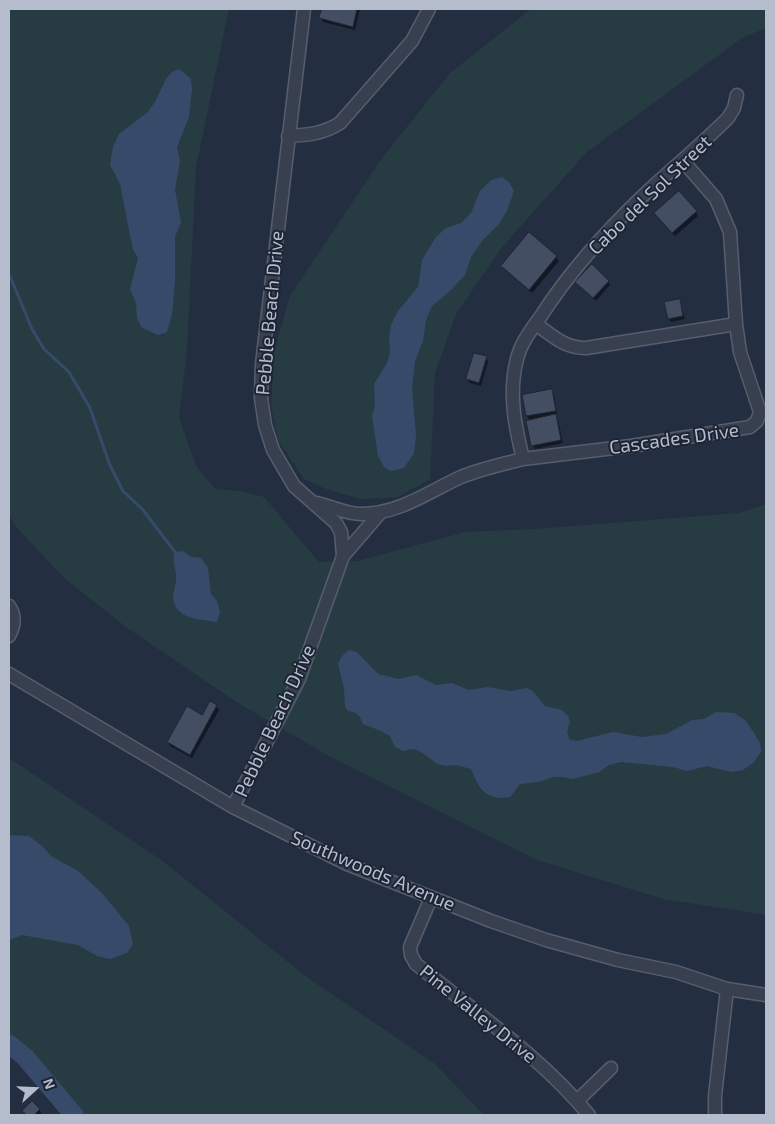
<!DOCTYPE html>
<html>
<head>
<meta charset="utf-8">
<style>
	body { margin:0 }
	#map { position:relative; width:775px; height:1124px; overflow:hidden; background:#242e41; font-family:"Exo 2",sans-serif }
	canvas { display:block }
	.frame { position:absolute; inset:0; border:10px solid #b5bccb; pointer-events:none }
	.north { position:absolute; left:10px; top:1064px; width:50px; height:50px; -webkit-text-stroke:4px #1d2535; paint-order:stroke; rotate:70deg; font-size:14px; font-weight:700; line-height:20px; text-align:center; color:#b5bccb }
	.north::after { content:''; display:block; margin:auto; width:18px; height:22px; background:#b5bccb; clip-path:polygon(50% 0,100% 100%,50% 72%,0 100%) }
</style>
</head>
<body>
<div id="map">
<canvas width="775" height="1124"></canvas>
<div class="frame"></div>
<div class="north">N</div>
</div>
<script>
const ctx = document.querySelector('canvas').getContext('2d');
ctx.lineJoin = 'round';
function fillPath(path, color) { ctx.fillStyle = color; ctx.fill(path, 'evenodd'); }
function strokePath(path, color, width, dash) { ctx.strokeStyle = color; ctx.lineWidth = width; ctx.lineCap = dash ? 'butt' : 'round'; ctx.setLineDash(dash || []); ctx.stroke(path); }
function write(font, color, halo, rows, align = 'center') {
  ctx.font = font + ' "Exo 2",sans-serif'; ctx.lineWidth = 4; ctx.setLineDash([]); ctx.textBaseline = 'middle'; ctx.strokeStyle = halo; ctx.fillStyle = color; for (const [text, x, y, turn = 0] of rows) {
    ctx.save(); ctx.translate(x, y); ctx.rotate((+turn || 0) * Math.PI / 180); ctx.textAlign = isNaN(turn) ? turn : align; if (halo) ctx.strokeText(text, 0, 0); ctx.fillText(text, 0, 0); ctx.restore();
  }
}
fillPath(new Path2D(`
	M9 9H229L196 167 187 350 179 417 196 466 215 489 240 491 264 497 319 562 358 561 465 532 535 529 739 513 766 504V915L663 899 537 860 332 758 238 703 126 627 64 578 17 528 9 515Z
	M531 9H766V28L742 38 587 152 502 247 456 314 435 373 430 479 398 497 360 499 326 489 304 479 278 440 271 405 274 353 290 296 382 158 450 73Z
	M9 758 164 862 304 975 435 1064 484 1115H74L25 1057 9 1044Z`), '#263c42');
fillPath(new Path2D(`
	M179 69 191 79 192 89 189 117 177 147 180 161 175 190 181 222 175 237V280L172 314 167 332 158 335 142 328 137 318 136 303 130 289 138 258 133 250 120 184 110 165 113 147 119 134 148 112 155 102 166 79 172 72Z
	M502 177 509 182 514 191 507 211 498 225 483 240 471 257 465 275 450 291 432 306 426 320 423 341 415 361 412 388 416 435 414 453 404 468 391 471 384 467 378 456 372 415 375 406 374 384 387 363 390 352 389 339 391 325 398 311 418 287 422 260 436 237 446 228 461 223 471 213 480 191 491 180Z
	M183 551 191 557 201 558 208 568 211 594 217 601 220 612 217 622C200 619 176 620 173 598 173 591 176 585 176 579 177 568 171 564 175 552Z
	M349 650 357 652 378 674 387 676 398 679 416 675 436 685 452 683 469 690 487 687 511 691 527 688 533 691 545 706 562 710 568 716 570 722 567 731 569 739 577 741 613 732 642 737 666 734 692 720 704 719 716 712 734 713 745 720 754 733 760 743 761 752 753 763 743 770 731 772 707 766 687 771 673 767 621 762 609 765 599 772 573 779 563 777H553L539 782 520 784 510 797C486 801 479 789 471 769L456 765 445 766 437 764 423 753 414 749 403 751 395 747 390 736 381 731 363 724C360 715 358 713 348 711L345 707 344 688 338 664 342 656Z
	M9 835 29 836 42 846 51 856 78 871 101 892 129 926 133 944 127 953 110 959 97 956 78 945 22 935 9 940Z`), '#384a6a');
fillPath(new Path2D(`
	M323 9H360L355 30 323 22 321 18Z
	M696 212 698 216 675 236 658 217Z
	M529 234 556 257 559 261 532 293 505 270 503 266Z
	M608 281 610 285 596 301 577 282Z
	M679 300 685 319 671 322 669 319Z
	M486 358 488 362 481 386 470 383 467 379Z
	M551 391 554 395 557 415H555L558 420 563 443 535 449 533 445 530 421 527 416Z
	M216 706 219 710 192 758 170 746 168 742Z
	M32 1103 39 1110 42 1114 40 1115H27L24 1111Z`), '#0007');
strokePath(new Path2D(`
	M9 274 32 329 44 349 69 372 90 408 109 463 123 491 143 510 175 552`), '#384a6a', 3);
strokePath(new Path2D(`
	M9 1044 25 1057 74 1115`), '#384a6a', 19);
const building = new Path2D(`
	M322 9H357L353 27 319 18Z
	M679 191 697 211 672 233 654 213Z
	M529 232 557 256 529 290 501 266Z
	M592 264 609 281 593 298 575 282Z
	M680 299 683 316 668 319 664 302Z
	M474 353 487 356 479 383 466 379Z
	M552 389 556 411 526 416 522 395Z
	M556 414 561 440 531 446 526 421Z
	M210 701 217 705 190 755 167 742 187 706 202 715Z
	M32 1101 40 1109 34 1115H27L22 1111Z`);
fillPath(building, '#434e63');
strokePath(building, '#1f2737', 1);
const street = new Path2D(`
	M288 136C307 135 323 134 340 123L412 41 429 9
	M536 324C553 336 564 348 586 348L736 324
	M523 459C515 426 508 393 517 359 521 342 532 329 541 316 570 271 608 229 647 192 674 167 702 144 728 118L734 108 737 95
	M317 503C330 506 347 514 361 514 399 514 428 492 461 477 480 469 503 464 523 459L631 446 750 427 757 421 760 412 740 352 736 324 730 232 716 199 683 161
	M343 556 380 513
	M9 606C16 616 15 625 9 636
	M9 674 233 807 347 864 491 921 546 940 618 960 676 972 727 989 766 995
	M233 807 299 679 343 556 341 532 336 523 294 486 273 450 265 425 261 398 262 364 304 9
	M431 898 410 947 411 955 416 964C475 1012 540 1056 589 1115
	M577 1101 611 1068
	M715 1115V1096L727 989`);
strokePath(street, '#565e6e', 15);
strokePath(street, '#384050', 12);
write('19px', '#b5bccb', '#1d2535', [
	["Cabo del Sol Street",650,195,-44],
	["Pebble Beach Drive",270,313,-85],
	["Cascades Drive",674,439,-8],
	["Pebble Beach Drive",275,721,-65],
	["Southwoods Avenue",373,871,23],
	["Pine Valley Drive",478,1014,39]
]);
</script>
</body>
</html>
